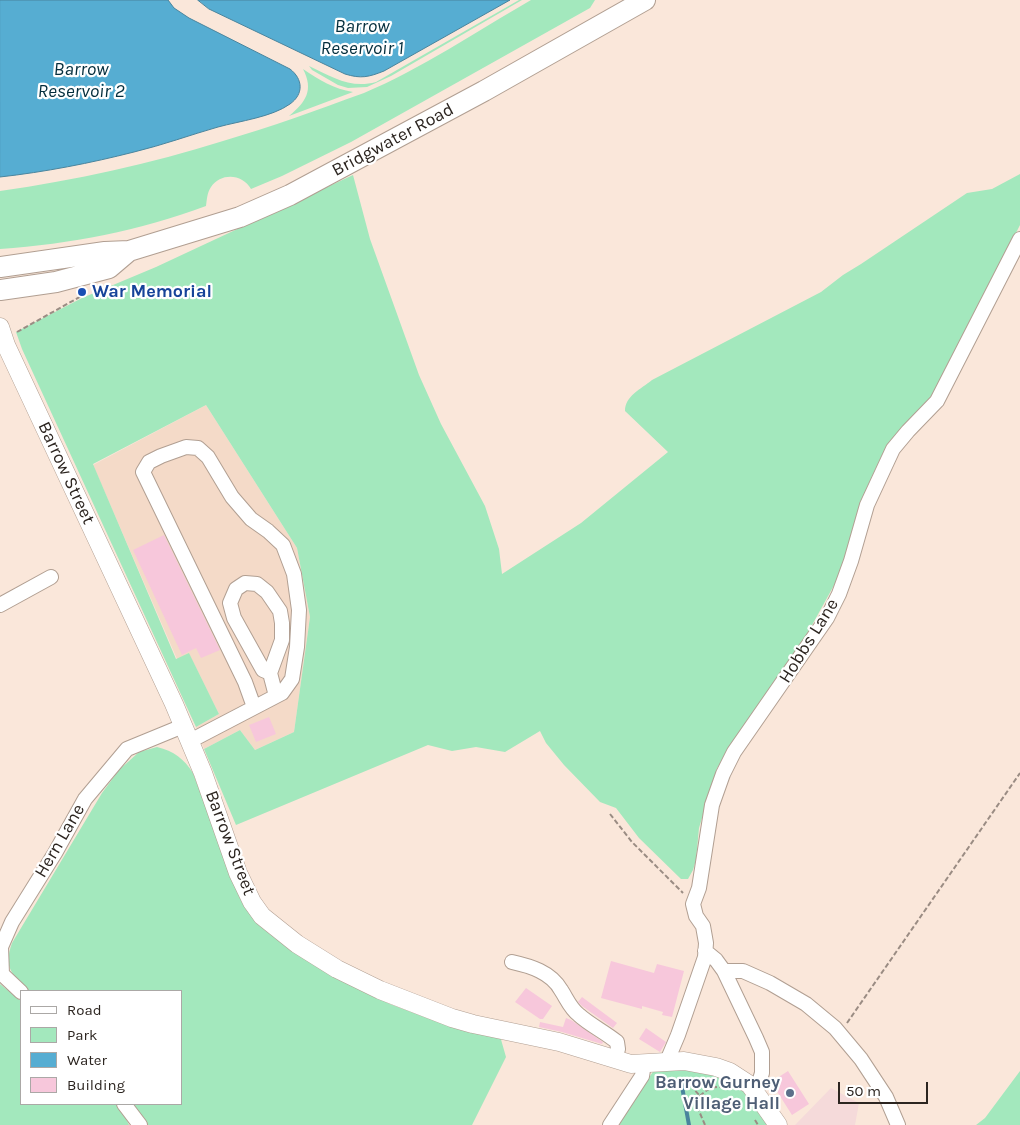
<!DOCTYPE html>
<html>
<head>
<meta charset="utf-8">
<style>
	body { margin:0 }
	#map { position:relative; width:1020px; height:1125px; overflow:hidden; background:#fae7da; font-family:Karla,sans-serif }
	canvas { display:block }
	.legend { position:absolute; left:20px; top:990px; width:162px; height:115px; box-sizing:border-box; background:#fff; border:1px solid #aba8a6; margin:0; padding:6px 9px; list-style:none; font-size:15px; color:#2c2520 }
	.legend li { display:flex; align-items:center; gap:10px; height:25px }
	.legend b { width:25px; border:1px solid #aba8a6 }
	.scale { position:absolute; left:838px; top:1082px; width:90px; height:22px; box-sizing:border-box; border:2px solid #2c2520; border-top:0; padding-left:6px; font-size:15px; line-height:18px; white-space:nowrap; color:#2c2520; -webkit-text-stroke:4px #fff; paint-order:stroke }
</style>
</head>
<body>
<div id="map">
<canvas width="1020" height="1125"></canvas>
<ul class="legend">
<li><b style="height:6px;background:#fff"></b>Road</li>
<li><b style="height:14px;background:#a3e8bd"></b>Park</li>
<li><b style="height:14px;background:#56add2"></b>Water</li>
<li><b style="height:14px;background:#f7c7db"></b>Building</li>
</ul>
<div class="scale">50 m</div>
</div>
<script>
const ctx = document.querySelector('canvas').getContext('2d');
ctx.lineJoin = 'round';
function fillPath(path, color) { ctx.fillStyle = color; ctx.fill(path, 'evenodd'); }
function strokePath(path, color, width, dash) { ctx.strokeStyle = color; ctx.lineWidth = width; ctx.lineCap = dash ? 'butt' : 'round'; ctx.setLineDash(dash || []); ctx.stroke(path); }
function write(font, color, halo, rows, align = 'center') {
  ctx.font = font + ' Karla,sans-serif'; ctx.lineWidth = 4.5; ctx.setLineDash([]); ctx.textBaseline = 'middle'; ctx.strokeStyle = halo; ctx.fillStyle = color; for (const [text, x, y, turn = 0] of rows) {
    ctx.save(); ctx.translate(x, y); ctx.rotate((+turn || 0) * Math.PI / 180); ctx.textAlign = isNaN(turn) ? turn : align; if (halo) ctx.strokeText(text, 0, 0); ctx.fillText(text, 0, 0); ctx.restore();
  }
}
fillPath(new Path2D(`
	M831 1088 859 1103 855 1125H795Z`), '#f5dada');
fillPath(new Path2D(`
	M206 405 297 548 310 617 294 732 255 750 240 730 204 749 196 727 219 714 189 654 177 659 93 465Z`), '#f4dac8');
fillPath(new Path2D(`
	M519 0H522L391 76 367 87 348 88 338 85 312 70 309 66C332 77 351 89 376 82Z
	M531 0H595L590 8 351 142 282 176 251 189C243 174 221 172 211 187 207 193 207 199 206 206 139 231 71 244 0 249V191C76 180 150 164 223 141 271 127 317 110 364 93 421 69 477 31 531 0Z
	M303 69C319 80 334 89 353 92L289 116C306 102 314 90 303 69Z
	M1020 174V225L939 385 929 399 896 435 883 453 868 485 847 553 838 578 811 627 779 678 717 768 699 828 696 860 693 870 688 879H681L639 838 616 808 600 802 564 765 546 743 540 731 505 752 476 747 452 751 428 745 236 825 204 749 240 730 255 750 294 732 310 617 297 548 206 405 93 464 176 659 189 653 219 714 196 727 22 349 16 332 82 298 156 267 353 175 370 239 419 375 441 424 485 506 499 549 502 574 581 523 668 452 625 411C625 396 641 389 652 380L821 292 843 275 861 264 967 193 992 189Z
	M157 747C174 751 184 759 193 773L237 890 339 978 390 1004 451 1027 500 1036 506 1057 472 1125H146L131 1104H181V991H29C12 974 3 968 12 943L102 793 119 770 139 752Z
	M0 984 21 1001V1104H119L129 1125H0Z
	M697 1068 739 1084 772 1125H615L655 1069Z
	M1020 1071V1125H976L985 1118Z`), '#a3e8bd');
const water = new Path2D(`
	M0 0H168L174 8 189 18 290 69C303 79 304 94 290 104 272 117 240 121 218 127 190 135 163 145 134 152 91 163 45 172 0 177Z
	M198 0H510L384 71C369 77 361 79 345 74L209 9Z`);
fillPath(water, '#56add2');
strokePath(water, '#49849d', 1);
strokePath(new Path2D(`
	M681 1081 689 1125`), '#49849d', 4);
fillPath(new Path2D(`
	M164 535 220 650 201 658 196 648 182 655 133 550Z
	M269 717 276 734 256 742 249 725Z
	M611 961 654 973 657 964 684 971 672 1017 662 1015 663 1012 642 1006V1009L601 998Z
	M526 988 552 1006 543 1019H540L515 1002Z
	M582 997 617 1023 613 1028 582 1006 578 1002Z
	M566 1018 571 1020 603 1042 602 1044 562 1032 539 1027 540 1022 563 1027Z
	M646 1028 666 1042 660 1052 639 1039Z
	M788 1071 809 1104 792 1115 771 1082Z`), '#f7c7db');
const minor = new Path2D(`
	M0 605 51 577
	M270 673 263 670 234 618 230 603 236 589 245 583 257 584 267 592 280 611 282 623V640L270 673 276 696
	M190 741 282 693 292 679 297 647 299 610 294 574 283 545 268 531 251 519 232 497 208 457 198 448 186 447 161 456 149 462 143 472 245 682 254 707
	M705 951 716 960 724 971 756 1038 762 1052V1073L756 1092
	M512 962C530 966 551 972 561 990 567 999 570 1008 579 1015 590 1025 605 1032 617 1042L618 1049 615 1060
	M724 971H743L770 983 806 1004 835 1028 861 1059 886 1097 898 1125
	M21 992 2 974 1 947 12 922 55 853 85 799 127 749 183 726
	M667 1061 678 1035 705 957 706 943 703 926 696 916 693 904 699 888 712 805 723 774 734 752 827 618 839 594 851 561 867 505 893 449 908 431 937 401 1020 239
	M124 1104 140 1125
	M610 1125 642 1076 644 1064`);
const major = new Path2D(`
	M0 327 6 345 174 704 203 773 238 873 252 902 262 916 297 944 337 969 380 990 452 1018 473 1024 559 1042 631 1064 684 1061 716 1067 730 1072 750 1085 778 1125`);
const highway = new Path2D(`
	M0 267 105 252 129 251 240 217 290 195 484 91 645 0
	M0 290 56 282 109 268 129 251`);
strokePath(minor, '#b19f92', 16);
strokePath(major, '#b19f92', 19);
strokePath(highway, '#b19f92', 22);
strokePath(new Path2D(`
	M17 332 85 294 84 292
	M610 814 632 842 683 893
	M847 1023 1020 773
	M688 1078 692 1087 700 1096
	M755 1120 758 1125
	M705 1125 699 1111 700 1096C708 1088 715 1085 726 1088`), '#9a8c83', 2, [5, 2.5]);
strokePath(minor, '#fff', 14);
strokePath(major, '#fff', 18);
strokePath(highway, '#fff', 20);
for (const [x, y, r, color] of [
	[82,292,5,"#1a4fb4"],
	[790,1093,5,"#5c6f8a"]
]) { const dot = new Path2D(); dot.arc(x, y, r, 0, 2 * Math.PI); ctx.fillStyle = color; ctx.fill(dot); strokePath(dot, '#fff', 2); }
write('18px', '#2c2520', '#fff', [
	["Bridgwater Road",393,140,-28],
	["Barrow Street",66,473,65],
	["Hobbs Lane",809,641,-58],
	["Hern Lane",60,841,-60],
	["Barrow Street",230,843,69]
]);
write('bold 18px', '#164399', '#fff', [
	["War Memorial",92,292]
], 'left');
write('bold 18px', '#4e5e75', '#fff', [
	["Barrow Gurney",780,1083],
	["Village Hall",780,1104]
], 'right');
write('italic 19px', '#042e3d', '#fff', [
	["Barrow",362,27],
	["Reservoir 1",362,49],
	["Barrow",81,70],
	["Reservoir 2",81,92]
]);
</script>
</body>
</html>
